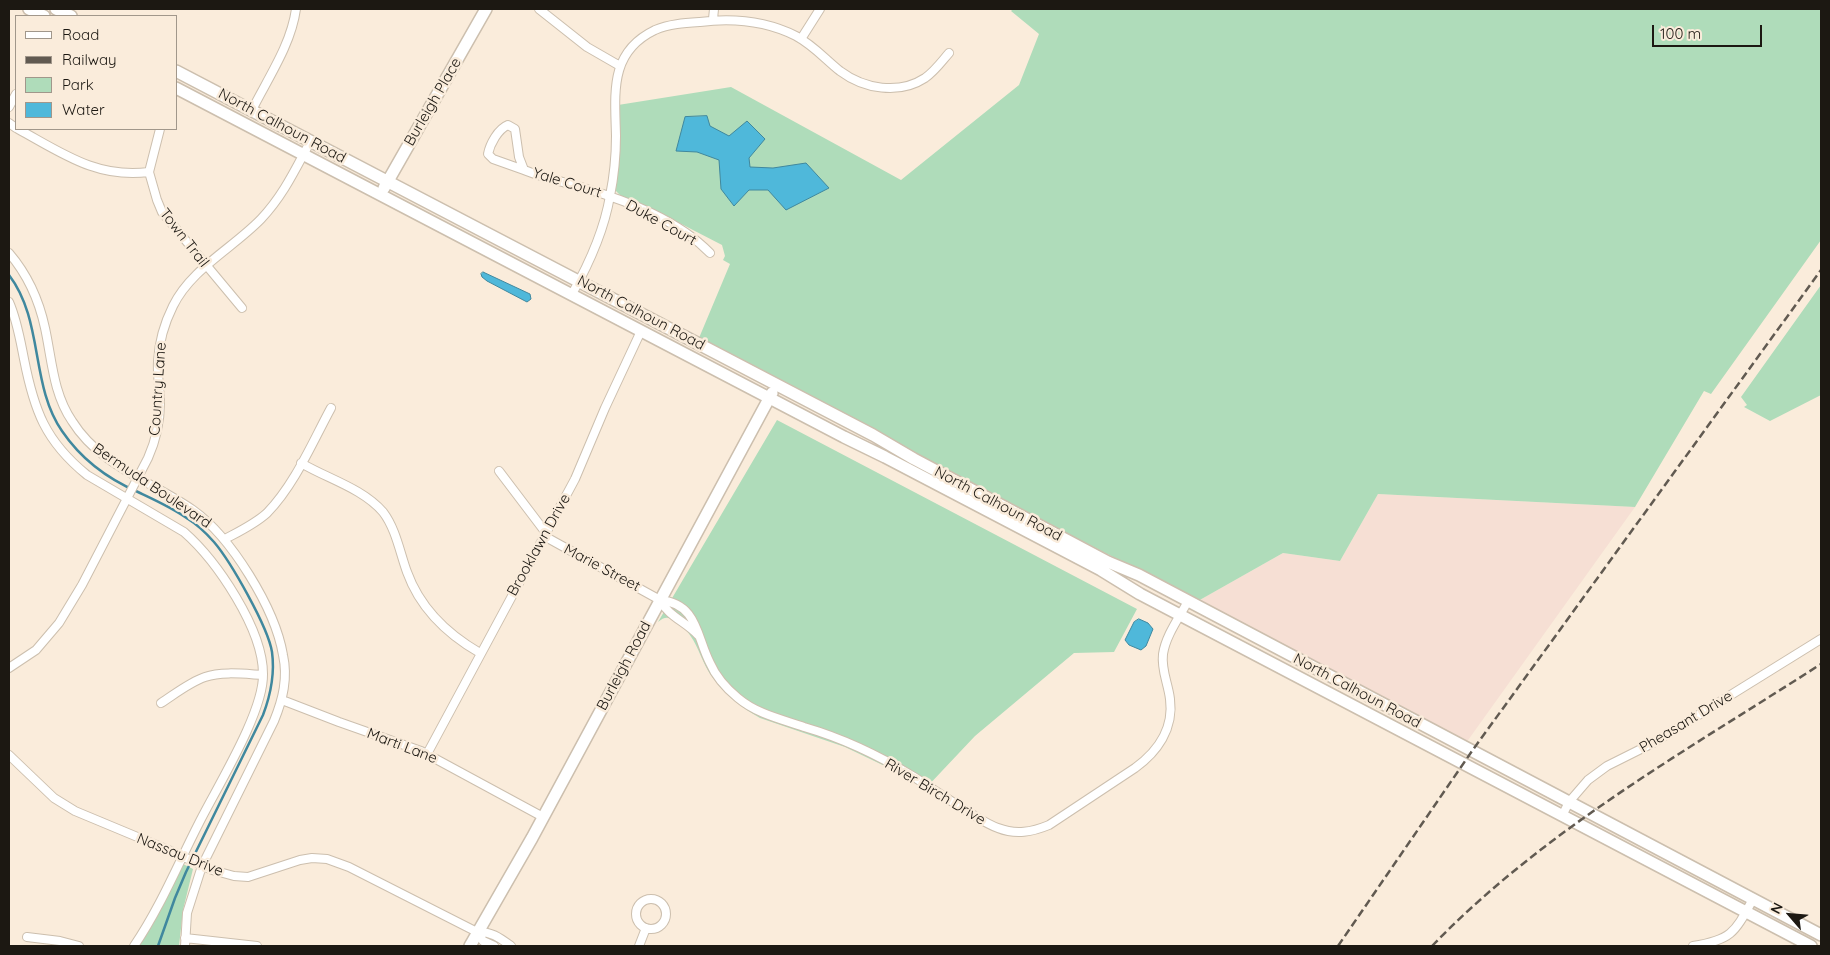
<!DOCTYPE html>
<html>
<head>
<meta charset="utf-8">
<style>
	body { margin:0 }
	#map { position:relative; width:1830px; height:955px; overflow:hidden; background:#faecdb; font-family:Quicksand,sans-serif }
	canvas { display:block }
	.frame { position:absolute; inset:0; border:10px solid #1c1812; pointer-events:none }
	.legend { position:absolute; left:15px; top:15px; width:162px; height:115px; box-sizing:border-box; background:#faecdb; border:1px solid #a1978b; margin:0; padding:6px 9px; list-style:none; font-size:15px; color:#1c1812 }
	.legend li { display:flex; align-items:center; gap:10px; height:25px }
	.legend b { width:25px; border:1px solid #a1978b }
	.north { position:absolute; left:1765px; top:890px; width:50px; height:50px; -webkit-text-stroke:4px #faecdb; paint-order:stroke; rotate:297deg; font-size:14px; font-weight:700; line-height:20px; text-align:center; color:#1c1812 }
	.north::after { content:''; display:block; margin:auto; width:18px; height:22px; background:#1c1812; clip-path:polygon(50% 0,100% 100%,50% 72%,0 100%) }
	.scale { position:absolute; left:1652px; top:25px; width:110px; height:22px; box-sizing:border-box; border:2px solid #1c1812; border-top:0; padding-left:6px; font-size:15px; line-height:18px; white-space:nowrap; color:#1c1812; -webkit-text-stroke:4px #faecdb; paint-order:stroke }
</style>
</head>
<body>
<div id="map">
<canvas width="1830" height="955"></canvas>
<div class="frame"></div>
<ul class="legend">
<li><b style="height:6px;background:#fff"></b>Road</li>
<li><b style="height:6px;background:#615a51"></b>Railway</li>
<li><b style="height:14px;background:#afdcba"></b>Park</li>
<li><b style="height:14px;background:#4fb8da"></b>Water</li>
</ul>
<div class="north">N</div>
<div class="scale">100 m</div>
</div>
<script>
const ctx = document.querySelector('canvas').getContext('2d');
ctx.lineJoin = 'round';
function fillPath(path, color) { ctx.fillStyle = color; ctx.fill(path, 'evenodd'); }
function strokePath(path, color, width, dash) { ctx.strokeStyle = color; ctx.lineWidth = width; ctx.lineCap = dash ? 'butt' : 'round'; ctx.setLineDash(dash || []); ctx.stroke(path); }
function write(font, color, halo, rows, align = 'center') {
  ctx.font = font + ' Quicksand,sans-serif'; ctx.lineWidth = 5; ctx.setLineDash([]); ctx.textBaseline = 'middle'; ctx.strokeStyle = halo; ctx.fillStyle = color; for (const [text, x, y, turn = 0] of rows) {
    ctx.save(); ctx.translate(x, y); ctx.rotate((+turn || 0) * Math.PI / 180); ctx.textAlign = isNaN(turn) ? turn : align; if (halo) ctx.strokeText(text, 0, 0); ctx.fillText(text, 0, 0); ctx.restore();
  }
}
fillPath(new Path2D(`
	M1378 494 1635 507 1466 743 1198 601 1283 553 1340 561Z`), '#f6dfd4');
fillPath(new Path2D(`
	M1013 9H1821V240L1711 394 1704 391 1635 507 1378 494 1340 561 1283 553 1198 601 916 455 878 431 699 338 730 264 723 260 725 256 722 245 660 213 621 196 616 191 618 105 731 87 901 180 1019 85 1039 34 1011 11Z
	M1821 285V395L1770 421 1744 407 1747 405 1741 397Z
	M777 420 1137 609 1114 652 1074 653 975 736 925 789 891 769 845 747 760 718C742 708 725 695 713 678 697 656 699 637 675 621 668 616 664 617 658 622Z
	M181 863 193 869 183 910 179 946H137Z`), '#afdcba');
const water = new Path2D(`
	M707 116 710 126 729 136 747 121 765 139 749 158 750 167 773 168 806 163 829 188 786 210 768 190H749L734 206 721 189 719 160 697 152 676 151 685 117Z
	M483 272 530 294 531 299 527 302 487 281 482 277 481 274Z
	M1139 619 1148 623 1153 629 1146 646 1141 650 1129 645 1125 640 1134 622Z`);
fillPath(water, '#4fb8da');
strokePath(water, '#40889e', 1);
strokePath(new Path2D(`
	M9 275C44 321 30 385 62 431 81 459 108 479 138 492 155 500 173 508 188 519 198 525 206 533 214 542 231 562 268 627 272 652 275 674 271 694 263 715L186 872 175 898 158 946`), '#40889e', 2.5);
const street = new Path2D(`
	M539 9 587 47 620 66
	M713 19 714 9
	M801 39 820 9
	M9 107 16 94
	M252 110C268 78 291 45 296 9
	M9 123 16 128
	M508 125 515 129 519 157 524 170 493 159 488 154C490 144 498 129 508 125Z
	M18 129C62 153 97 179 149 172
	M160 129 149 172 157 200 162 212 242 308
	M524 170C544 178 564 182 584 188 628 201 678 220 710 253
	M9 253C27 274 39 300 45 328 52 360 53 393 72 421 100 466 151 481 193 510 231 537 275 608 283 655 288 678 283 699 274 721L202 866 187 913 185 946
	M572 294C589 264 604 231 610 196 614 176 616 156 616 136 615 93 609 52 655 30 669 24 685 23 700 22 732 18 766 21 796 36 813 45 825 59 840 71 864 89 899 95 925 78 935 71 942 61 949 53
	M9 302C17 320 20 339 24 359 34 410 45 441 87 475L184 532C217 561 263 629 263 674 264 712 217 787 199 823 178 864 160 908 134 946
	M301 463C328 479 362 488 383 512 396 529 400 553 407 572 420 608 447 634 480 653
	M499 471 546 533
	M544 536 660 600C698 604 696 636 710 663 716 677 727 689 738 698 757 714 781 719 804 727 842 738 880 756 914 777 931 788 948 799 965 810 976 816 986 824 998 828 1016 835 1032 832 1049 825L1135 768C1157 752 1174 729 1170 699 1168 683 1161 670 1163 654 1166 635 1179 618 1188 601
	M225 539C240 531 255 524 267 513 295 484 312 443 331 408
	M660 600C668 616 686 622 698 635
	M9 668 36 650 59 623 82 585 148 458C156 440 160 422 160 403 160 389 157 375 158 361 159 342 164 324 173 306 191 269 233 248 261 219 282 197 294 172 308 146
	M282 700 339 722 421 751 543 817
	M161 703C175 694 190 682 205 677 222 671 245 674 263 675
	M427 754 575 479 605 408 641 331
	M9 755 54 798 75 811 171 851 212 870 234 876 248 877 300 860 312 858 327 859 349 867 477 932 483 941 494 946
	M1562 816 1569 802 1588 780 1607 766 1655 742 1821 639
	M636 914a15 15 0 1 1 30 0a15 15 0 1 1-30 0Z
	M477 932C491 931 500 938 511 946
	M27 937 60 941 79 946
	M185 938 257 946
	M639 946 646 928
	M1693 946C1732 940 1735 932 1753 899`);
const secondary = new Path2D(`
	M29 9 44 16
	M56 9 71 16
	M176 71 873 435 914 459 1108 562 1139 575 1821 935
	M176 88 844 437 885 457 1101 570 1140 594 1811 946
	M384 188 486 9
	M470 946 532 838 772 393`);
strokePath(street, '#ccbfae', 10);
strokePath(secondary, '#ccbfae', 14);
strokePath(street, '#fff', 8);
strokePath(secondary, '#fff', 11);
strokePath(new Path2D(`
	M1338 946 1472 751 1821 270
	M1432 946C1544 830 1686 751 1821 664`), '#615a51', 2.5, [8, 4]);
write('15px', '#1c1812', '#faecdb', [
	["Burleigh Place",433,102,-60],
	["North Calhoun Road",282,126,28],
	["Yale Court",567,183,17],
	["Duke Court",661,223,29],
	["Town Trail",184,238,52],
	["North Calhoun Road",641,313,28],
	["Country Lane",158,389,-86],
	["Bermuda Boulevard",152,486,34],
	["North Calhoun Road",998,504,28],
	["Brooklawn Drive",539,545,-61],
	["Marie Street",602,568,28],
	["Burleigh Road",624,666,-62],
	["North Calhoun Road",1357,691,28],
	["Pheasant Drive",1686,722,-31],
	["Marti Lane",402,746,21],
	["River Birch Drive",935,792,31],
	["Nassau Drive",180,855,22]
]);
</script>
</body>
</html>
